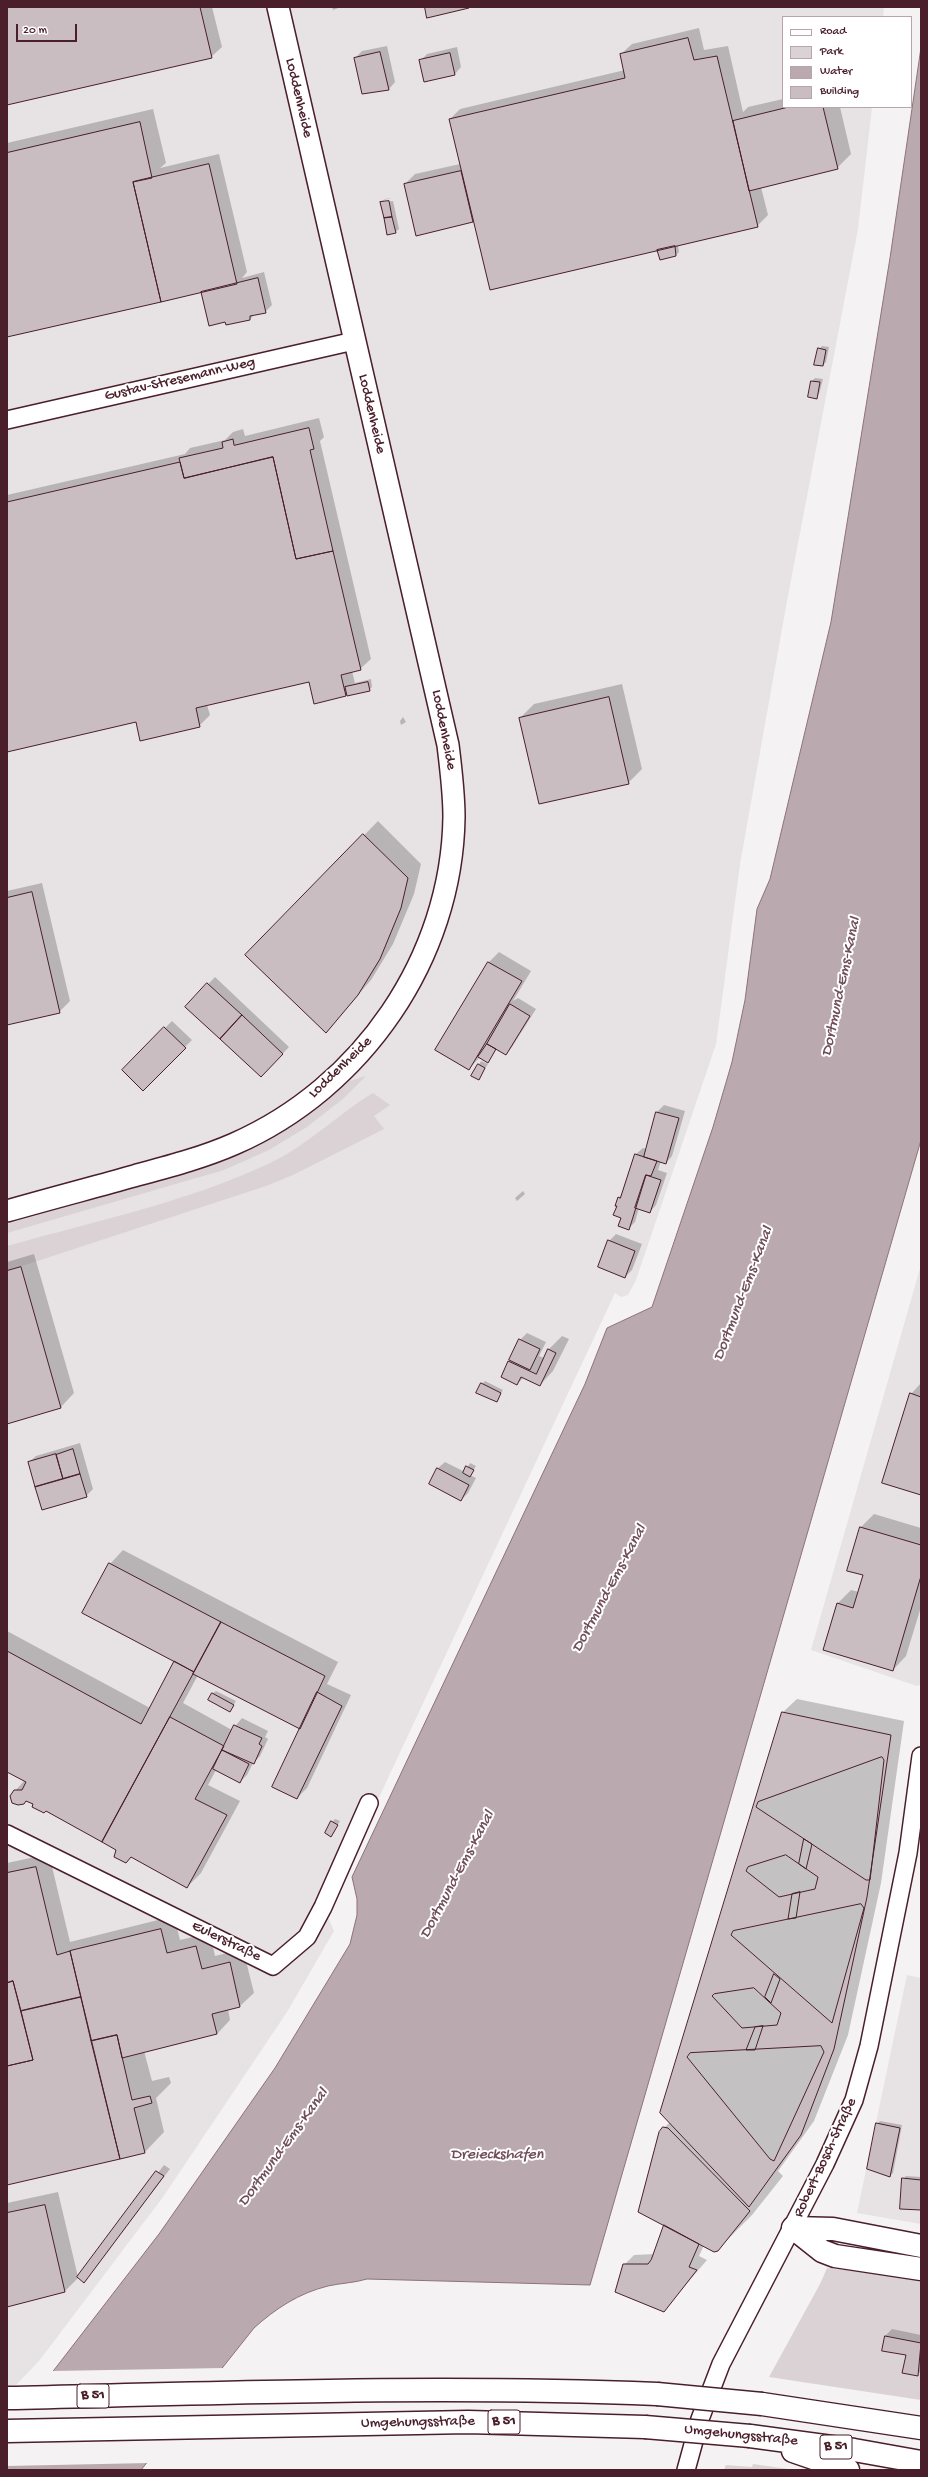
<!DOCTYPE html>
<html>
<head>
<meta charset="utf-8">
<style>
	body { margin:0 }
	#map { position:relative; width:928px; height:2477px; overflow:hidden; background:#f4f2f2; font-family:"Gochi Hand",sans-serif }
	canvas { display:block }
	.frame { position:absolute; inset:0; border:8px solid #4a1f2b; pointer-events:none }
	.legend { position:absolute; left:782px; top:16px; width:130px; height:92px; box-sizing:border-box; background:#fff; border:1px solid #b7a5aa; margin:0; padding:5px 7px; list-style:none; font-size:12px; color:#4a1f2b }
	.legend li { display:flex; align-items:center; gap:8px; height:20px }
	.legend b { width:20px; border:1px solid #b7a5aa }
	.scale { position:absolute; left:16px; top:24px; width:61px; height:18px; box-sizing:border-box; border:2px solid #4a1f2b; border-top:0; padding-left:5px; font-size:12px; line-height:14px; white-space:nowrap; color:#4a1f2b; -webkit-text-stroke:3px #fff; paint-order:stroke }
</style>
</head>
<body>
<div id="map">
<canvas width="928" height="2477"></canvas>
<div class="frame"></div>
<ul class="legend">
<li><b style="height:5px;background:#fff"></b>Road</li>
<li><b style="height:11px;background:#dbd2d5"></b>Park</li>
<li><b style="height:11px;background:#baa9ae"></b>Water</li>
<li><b style="height:11px;background:#cabdc1"></b>Building</li>
</ul>
<div class="scale">20 m</div>
</div>
<script>
const ctx = document.querySelector('canvas').getContext('2d');
ctx.lineJoin = 'round';
function fillPath(path, color) { ctx.fillStyle = color; ctx.fill(path, 'evenodd'); }
function strokePath(path, color, width, dash) { ctx.strokeStyle = color; ctx.lineWidth = width; ctx.lineCap = dash ? 'butt' : 'round'; ctx.setLineDash(dash || []); ctx.stroke(path); }
function write(font, color, halo, rows, align = 'center') {
  ctx.font = font + ' "Gochi Hand",sans-serif'; ctx.lineWidth = 4; ctx.setLineDash([]); ctx.textBaseline = 'middle'; ctx.strokeStyle = halo; ctx.fillStyle = color; for (const [text, x, y, turn = 0] of rows) {
    ctx.save(); ctx.translate(x, y); ctx.rotate((+turn || 0) * Math.PI / 180); ctx.textAlign = isNaN(turn) ? turn : align; if (halo) ctx.strokeText(text, 0, 0); ctx.fillText(text, 0, 0); ctx.restore();
  }
}
fillPath(new Path2D(`
	M7 7H884L883 17H783V107H872L858 229 787 601 740 864 716 1044 636 1280 628 1295 621 1297 615 1293 374 1808 359 1800 315 1908 329 1919 334 1931 287 2012 163 2197 39 2361 16 2385 7 2386Z
	M921 1265V1684L917 1686 811 1650Z
	M907 1975 921 1978V2224L857 2213Z`), '#e7e2e3');
fillPath(new Path2D(`
	M366 1076 344 1098 307 1127 269 1150 224 1170 7 1233V1224L223 1161 256 1147 289 1128 350 1081Z
	M373 1093 390 1105 374 1116 384 1129 295 1174 266 1186 7 1271V1246C95 1221 188 1202 270 1163 308 1145 338 1114 373 1093Z
	M827 2268 921 2278V2400L769 2377 820 2284Z
	M753 2464 795 2470H724L726 2465 752 2467Z`), '#dbd2d5');
const water = new Path2D(`
	M921 48V1140L590 2285 367 2279C354 2283 341 2283 328 2286 299 2293 275 2309 254 2328L141 2470H7V2424L54 2370 159 2234 275 2068 350 1944 357 1915V1899L352 1877 585 1384 607 1328 652 1307 713 1127 732 1062 745 1000 757 909 770 879 831 622 890 258Z`);
fillPath(water, '#baa9ae');
strokePath(water, '#8d727a', 1);
fillPath(new Path2D(`
	M224 2368 149 2463 7 2466V2421L51 2371Z`), '#f4f2f2');
fillPath(new Path2D(`
	M7 7H212L222 47 211 57 7 104Z
	M332 7H341L333 10Z
	M699 28 704 50 728 46 743 112 748 107 783 99V107H840L851 154 837 168 761 187 768 215 757 226 678 244 679 252 676 255 474 221 417 235 405 184 415 174 460 164 450 119 460 109 625 70 621 54 632 44Z
	M387 46 395 82 389 89 355 58 362 51Z
	M457 47 461 67 455 74 420 61 427 54Z
	M153 109 166 163 160 168 219 154 247 272 242 278 264 272 272 305 265 312 255 314 250 319 226 321 202 291 7 336V143Z
	M392 198 384 200V202L393 201 399 229 395 232 382 202 385 199Z
	M822 346 829 347 826 362 823 365 819 349Z
	M815 378 823 379 819 394 816 397 811 382Z
	M319 418 324 437 320 441 371 659 360 669 352 671 355 683 371 679 372 687 369 690 345 695 310 681 207 705 210 715 199 726 137 721 7 751V495L185 454 190 448 225 440 233 432 243 429 245 436Z
	M622 684 642 769 628 783 520 718 534 704Z
	M403 717 406 722 401 725 400 721Z
	M378 821 421 864 414 894 393 944 371 980 326 1032 247 955Z
	M42 883 70 1001 59 1012 7 1024V891Z
	M499 952 531 971 513 1001 518 998 536 1009 512 1047 506 1054 497 1048 488 1061 480 1057 469 1069 437 1050 489 962Z
	M215 977 289 1047 268 1069 186 1007Z
	M172 1021 192 1040 143 1089 123 1070Z
	M481 1061 488 1064 479 1079 473 1075Z
	M664 1105 685 1111 672 1156 666 1163 661 1161 658 1170 667 1173 656 1205 650 1212 639 1208 635 1222 628 1229 619 1206V1198L622 1194 636 1154 643 1148 647 1149 657 1112Z
	M523 1191 525 1194 517 1201 515 1198Z
	M616 1234 642 1244 632 1270 625 1277 609 1241Z
	M34 1254 74 1393 61 1407 7 1423V1262Z
	M527 1333 546 1342 539 1356 544 1358 548 1350 562 1336 569 1339 553 1371 540 1385 524 1377 517 1384 502 1377 520 1340Z
	M485 1381 503 1390 496 1401 482 1384Z
	M921 1383V1494L911 1394Z
	M80 1443 93 1489 86 1496 29 1462 36 1456Z
	M445 1462 465 1472 470 1463 476 1466 470 1475 476 1478 468 1493 461 1500 430 1484 438 1468Z
	M874 1514 921 1528V1607L906 1656 893 1670 838 1603 851 1590 859 1592 864 1575 861 1527Z
	M123 1550 338 1662 327 1684 351 1695 307 1788 297 1798 301 1729 198 1675 183 1703 232 1730 242 1718 268 1731 265 1737 268 1739 260 1756 253 1763 247 1775 240 1782 216 1770 208 1785 240 1801 201 1873 187 1887 34 1804 15 1791 24 1781 7 1771V1631L150 1708 175 1661 110 1564Z
	M216 1691 236 1701 230 1711 212 1694Z
	M797 1699 904 1721 881 1883 848 2035 814 2121 778 2171 783 2176 752 2215 717 2250 704 2245 699 2256 707 2260 664 2310 624 2265 634 2255 655 2254 666 2225 660 2132 670 2122 783 1712Z
	M335 1819 340 1821 331 1836 332 1822Z
	M49 1854 70 1942 174 1916 180 1940 210 1933 215 1956 243 1949 254 1993 240 2006 228 2009 230 2020 217 2034 144 2051 152 2081 169 2077 171 2083 156 2098 164 2132 145 2152 7 2184V1863Z
	M880 2121 902 2125 893 2173 890 2176 877 2124Z
	M164 2165 170 2169 84 2281 79 2277 64 2292 7 2306V2203L58 2192 78 2277Z
	M906 2176 921 2177V2209L903 2179Z
	M892 2329 921 2335V2371L917 2375 907 2354 885 2336Z`), '#0003');
const building = new Path2D(`
	M7 7H200L212 58 7 105Z
	M425 7H469V8L427 18Z
	M688 38 694 60 717 56 758 227 490 290 449 119 625 78 620 54Z
	M380 52 389 90 362 94 354 58Z
	M450 53 455 75 424 82 419 60Z
	M789 107H823L838 169 749 191 733 121Z
	M140 122 152 178 133 182 161 302 7 337V153Z
	M209 164 237 284 161 302 133 182Z
	M461 171 473 222 416 236 404 184Z
	M389 201 392 217 384 218 380 202Z
	M392 217 396 233 387 235 384 218Z
	M675 246 676 256 660 260 657 250Z
	M258 278 266 313 250 316V320L226 325 225 322 209 326 201 292Z
	M818 348 826 350 823 366 814 365Z
	M811 381 820 382 817 399 808 397Z
	M309 428 314 449 310 450 333 551 296 559 273 457 184 478 179 458 223 448 222 442 233 439 234 445Z
	M273 457 296 559 333 551 361 670 341 675 346 696 314 704 309 682 196 708 200 727 140 741 136 722 7 752V502L180 462 184 478Z
	M368 682 370 691 347 696 345 687Z
	M609 697 629 784 539 804 519 718Z
	M363 834 408 878 401 908 380 959 358 995 326 1033 245 955Z
	M32 892 60 1013 7 1025V898Z
	M488 962 522 981 469 1070 435 1050Z
	M207 983 242 1015 220 1039 185 1007Z
	M510 1004 530 1016 506 1055 487 1044Z
	M242 1015 283 1054 261 1077 220 1039Z
	M164 1027 186 1048 143 1091 122 1070Z
	M487 1044 496 1049 488 1063 478 1057Z
	M478 1064 485 1068 479 1080 471 1076Z
	M656 1112 679 1118 666 1164 644 1157Z
	M635 1154 657 1161 651 1176 646 1175 629 1230 618 1226 621 1218 613 1215 617 1206H615L618 1197 620 1198Z
	M646 1175 661 1180 650 1213 635 1208Z
	M608 1240 635 1251 625 1278 598 1267Z
	M21 1267 61 1408 7 1424V1271Z
	M519 1339 540 1349 530 1370 509 1360Z
	M548 1349 556 1353 540 1386 521 1377 517 1385 501 1377 508 1361 536 1374Z
	M481 1383 501 1393 497 1402 476 1393Z
	M910 1393 921 1397V1495L882 1483Z
	M73 1449 80 1474 63 1479 56 1455Z
	M56 1454 63 1479 35 1487 28 1462Z
	M466 1466 474 1470 470 1477 463 1473Z
	M437 1468 469 1485 461 1501 429 1484Z
	M80 1474 87 1497 42 1510 35 1487Z
	M860 1527 921 1545V1576L893 1671 823 1650 837 1603 853 1608 863 1575 847 1571Z
	M109 1563 221 1622 194 1672 82 1613Z
	M221 1622 325 1676 300 1729 193 1674Z
	M7 1651 141 1724 174 1661 194 1672 102 1842 46 1811 44 1813 32 1807 33 1804 26 1801 24 1804 18 1805 12 1803 10 1796 14 1790H22L26 1782 7 1772Z
	M317 1692 342 1706 297 1799 272 1787Z
	M212 1693 234 1705 230 1712 208 1700Z
	M782 1712 891 1735 867 1897 834 2049 801 2135 749 2207 660 2113Z
	M170 1717 224 1746 195 1799 227 1815 187 1888 131 1857 126 1863 114 1857 116 1850 102 1842Z
	M234 1725 262 1738 259 1744 262 1746 254 1764 222 1750Z
	M222 1750 249 1764 240 1783 213 1769Z
	M882 1757 884 1760 870 1880H866L756 1807 758 1802Z
	M331 1821 338 1825 331 1837 325 1833Z
	M804 1839 812 1844 806 1869 799 1864Z
	M786 1855 818 1877 815 1889 779 1897 746 1871 748 1867Z
	M36 1867 57 1955 70 1951 81 1997 21 2011 13 1981 7 1983V1873Z
	M800 1892 796 1918 788 1919 792 1894Z
	M861 1904 864 1908 832 2023 731 1935 733 1931Z
	M161 1929 167 1953 196 1946 202 1969 230 1962 240 2007 212 2014 217 2034 122 2058 117 2035 91 2041 70 1951Z
	M774 1974 780 1979 771 2003 765 1997Z
	M13 1981 33 2060 7 2066V1983Z
	M754 1988 781 2013 777 2025 742 2028 712 1996 714 1994Z
	M81 1997 120 2159 7 2185V2066L33 2060 21 2011Z
	M763 2026 755 2050H746L755 2027Z
	M117 2035 132 2100 150 2096 152 2103 134 2108 145 2153 120 2159 91 2041Z
	M821 2046 824 2052 774 2161 770 2159 687 2057 690 2053Z
	M876 2123 900 2128 890 2177 867 2169Z
	M663 2127 668 2128 750 2211 718 2251 714 2252 638 2212 659 2132Z
	M156 2171 164 2176 84 2283 77 2277Z
	M902 2178 921 2180V2210L900 2209Z
	M45 2205 65 2292 7 2307V2213Z
	M664 2225 699 2244 689 2267 697 2270 664 2312 615 2292 623 2264H648L651 2260Z
	M885 2336 921 2343 918 2376 902 2373 906 2355 882 2351Z`);
fillPath(building, '#cabdc1');
strokePath(building, '#4a1f2b', 1);
const minor = new Path2D(`
	M7 420 354 341
	M7 1834 273 1966 307 1937 323 1907 369 1803
	M686 2470 700 2419 721 2364 825 2164 854 2100 869 2046 908 1853 921 1756`);
const tertiary = new Path2D(`
	M7 1211C49 1199 91 1188 134 1176 167 1167 202 1158 234 1144 362 1088 452 958 454 817 454 793 451 769 448 745L278 7`);
const trunk = new Path2D(`
	M793 2228 822 2251 835 2256 921 2269
	M793 2228 833 2229 921 2246
	M7 2398C223 2393 440 2385 657 2394
	M762 2404 921 2428
	M7 2431 468 2422 645 2427
	M750 2436 854 2450 921 2462
	M793 2451 848 2470`);
strokePath(minor, '#4a1f2b', 20);
strokePath(tertiary, '#4a1f2b', 24);
strokePath(trunk, '#4a1f2b', 25);
strokePath(minor, '#fff', 17);
strokePath(tertiary, '#fff', 21);
strokePath(trunk, '#fff', 22);
const trunkBridge = new Path2D(`
	M657 2394 762 2404
	M645 2427 750 2436`);
strokePath(trunkBridge, '#4a1f2b', 25, []);
strokePath(trunkBridge, '#fff', 22);
for (const [x, y, w] of [
	[93,2396,32],
	[504,2422,32],
	[836,2447,32]
]) { const box = new Path2D(); box.roundRect(x - w / 2, y - 12, w, 24, 3); ctx.fillStyle = '#fff'; ctx.fill(box); strokePath(box, '#4a1f2b', 1); }
write('bold 14px', '#4a1f2b', null, [
	["B 51",93,2396],
	["B 51",504,2422],
	["B 51",836,2447]
]);
write('15px', '#4a1f2b', '#fff', [
	["Loddenheide",298,98,77],
	["Gustav-Stresemann-Weg",180,380,-13],
	["Loddenheide",371,414,77],
	["Loddenheide",443,730,79],
	["Loddenheide",341,1068,-44],
	["Eulerstraße",226,1942,26],
	["Robert-Bosch-Straße",826,2158,-65],
	["Umgehungsstraße",418,2423,-1],
	["Umgehungsstraße",741,2436,6]
]);
write('italic 16px', '#714f59', '#fff', [
	["Dortmund-Ems-Kanal",842,987,-78],
	["Dortmund-Ems-Kanal",744,1294,-69],
	["Dortmund-Ems-Kanal",610,1589,-62],
	["Dortmund-Ems-Kanal",458,1875,-62],
	["Dortmund-Ems-Kanal",284,2148,-54],
	["Dreieckshafen",497,2156]
]);
</script>
</body>
</html>
